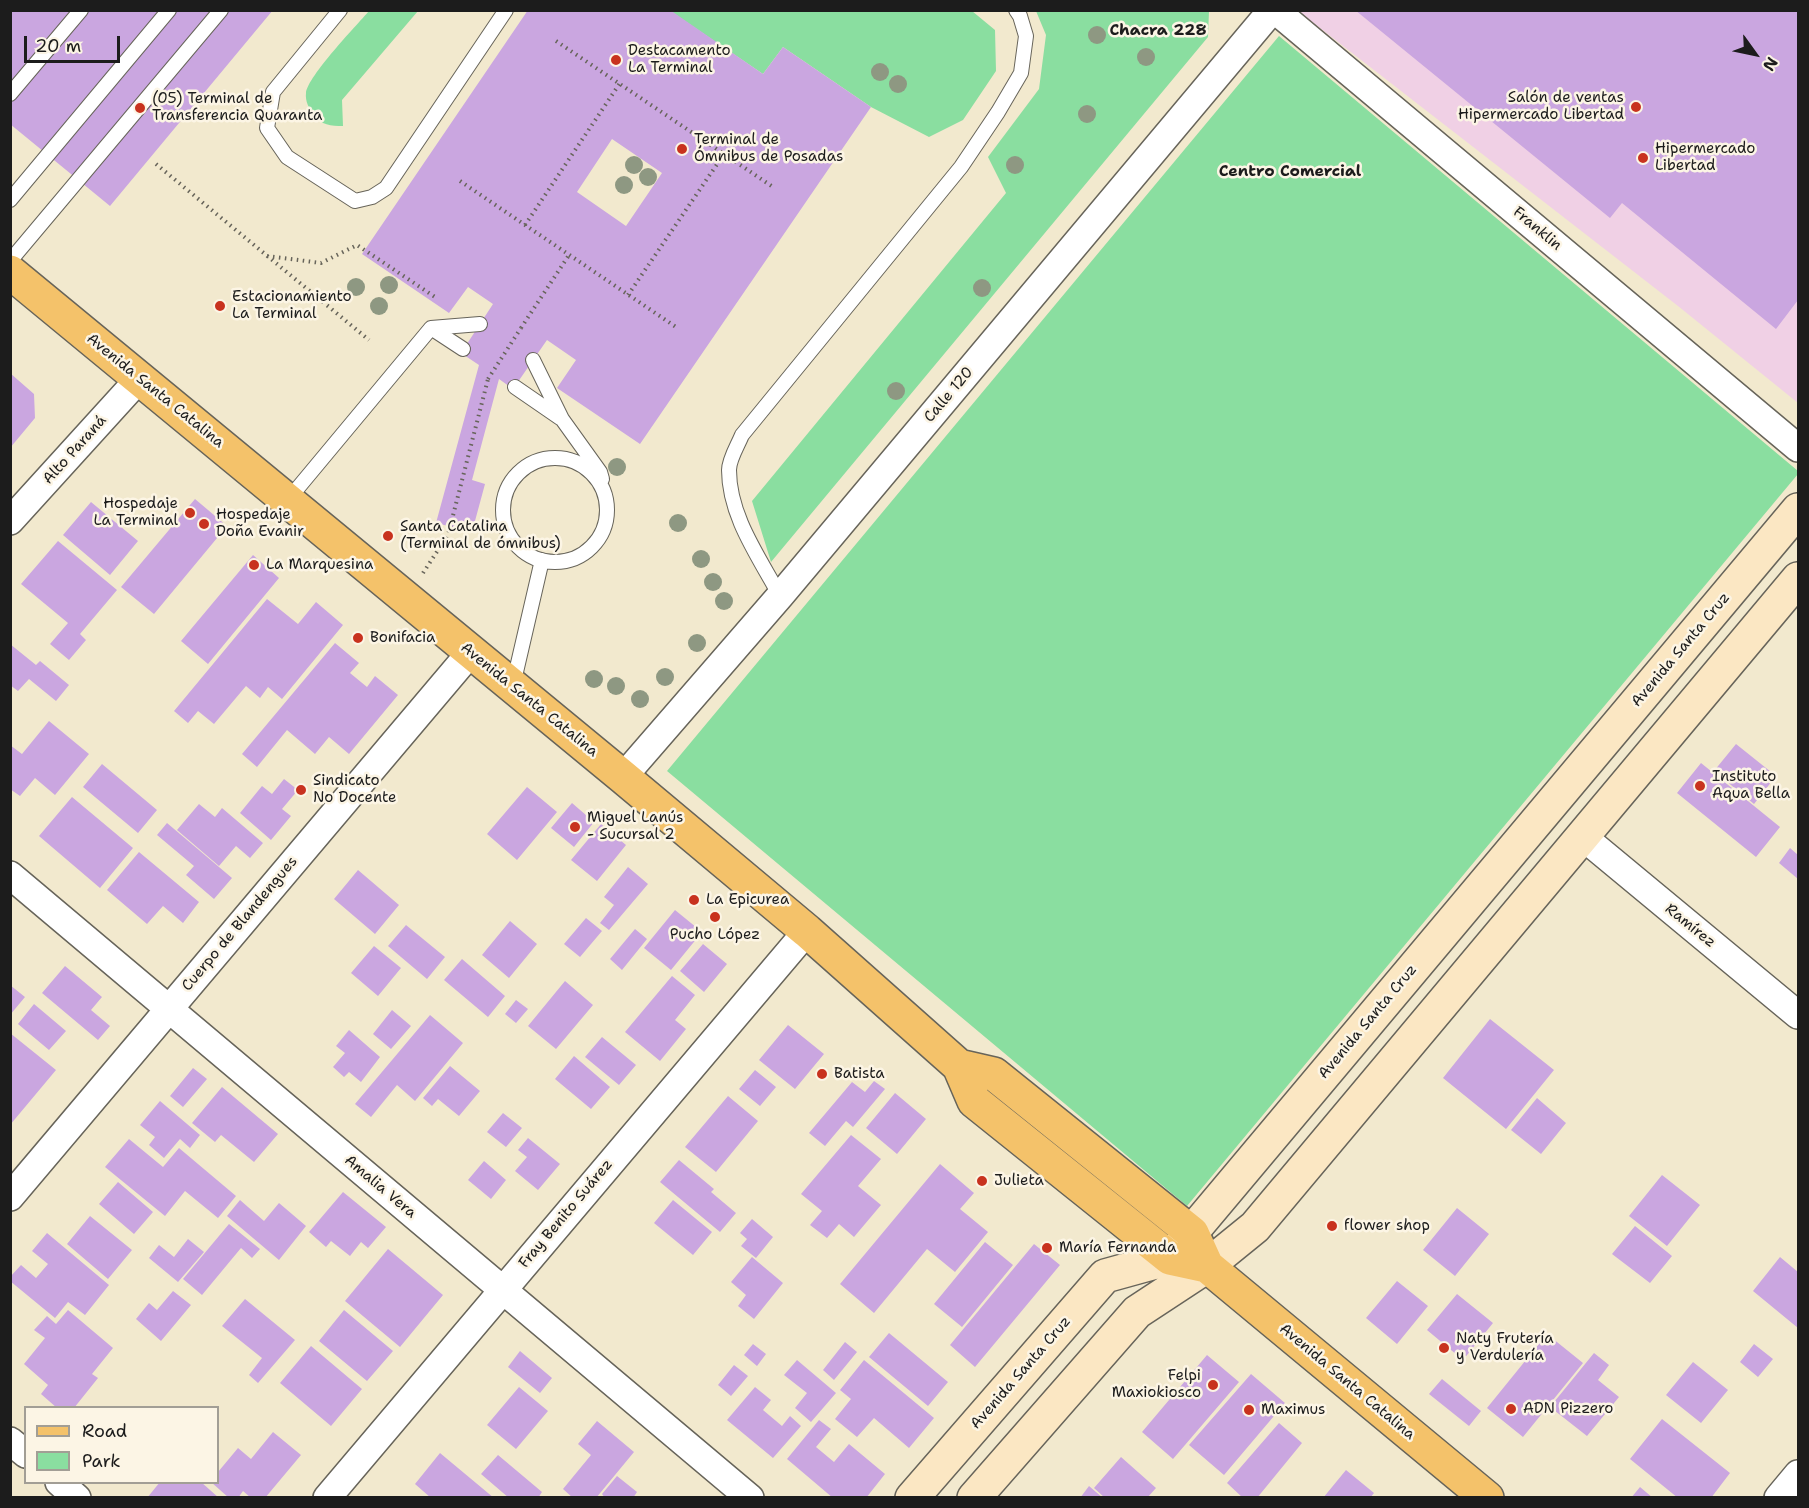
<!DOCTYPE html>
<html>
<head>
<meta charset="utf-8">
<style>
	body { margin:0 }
	#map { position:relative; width:1809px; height:1508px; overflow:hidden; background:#f2e9ce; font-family:"Shantell Sans",sans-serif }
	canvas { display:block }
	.frame { position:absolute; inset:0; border:12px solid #1c1c1c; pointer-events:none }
	.legend { position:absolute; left:24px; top:1406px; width:195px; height:78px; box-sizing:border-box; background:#fcf5e5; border:2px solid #a29e95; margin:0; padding:8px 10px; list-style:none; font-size:18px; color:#1c1c1c }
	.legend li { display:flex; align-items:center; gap:12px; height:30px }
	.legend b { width:30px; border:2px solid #a29e95 }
	.north { position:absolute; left:1725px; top:24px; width:60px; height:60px; -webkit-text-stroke:4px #fcf5e5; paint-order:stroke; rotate:123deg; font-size:16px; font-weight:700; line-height:24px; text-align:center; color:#1c1c1c }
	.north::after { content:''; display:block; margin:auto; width:21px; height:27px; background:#1c1c1c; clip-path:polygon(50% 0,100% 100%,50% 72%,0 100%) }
	.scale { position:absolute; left:24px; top:36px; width:96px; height:27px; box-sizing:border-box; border:3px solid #1c1c1c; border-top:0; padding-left:8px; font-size:18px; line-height:21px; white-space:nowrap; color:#1c1c1c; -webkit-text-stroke:4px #fcf5e5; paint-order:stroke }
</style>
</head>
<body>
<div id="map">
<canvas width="1809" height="1508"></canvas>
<div class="frame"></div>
<ul class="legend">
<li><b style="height:8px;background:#f4c26a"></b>Road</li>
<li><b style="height:16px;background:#8adea0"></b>Park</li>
</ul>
<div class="north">N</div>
<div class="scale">20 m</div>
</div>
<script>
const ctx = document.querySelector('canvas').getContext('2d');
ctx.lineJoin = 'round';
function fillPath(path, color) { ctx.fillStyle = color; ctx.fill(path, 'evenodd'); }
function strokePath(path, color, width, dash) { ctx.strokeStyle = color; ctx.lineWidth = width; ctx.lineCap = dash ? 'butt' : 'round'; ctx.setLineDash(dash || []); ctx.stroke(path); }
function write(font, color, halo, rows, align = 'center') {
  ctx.font = font + ' "Shantell Sans",sans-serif'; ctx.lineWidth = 5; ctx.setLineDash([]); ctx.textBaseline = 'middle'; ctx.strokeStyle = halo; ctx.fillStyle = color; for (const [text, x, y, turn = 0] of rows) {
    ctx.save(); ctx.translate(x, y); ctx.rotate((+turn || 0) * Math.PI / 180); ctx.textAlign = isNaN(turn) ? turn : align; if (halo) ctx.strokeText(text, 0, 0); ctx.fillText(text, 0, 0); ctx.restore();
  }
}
fillPath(new Path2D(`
	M1298 11H1798V403L1678 306Z`), '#f0d0e5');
fillPath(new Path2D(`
	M369 11H418L342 100 343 126C331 126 321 125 314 115 309 109 305 101 306 93 308 76 356 26 369 11Z
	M670 11H972L995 30 996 71 963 120 929 137 871 107 783 47 763 74Z
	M1036 11H1209L1208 37 771 562 752 501 1006 193 988 157 1039 89 1046 35Z
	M1279 36 1798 471V474L1187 1206 667 771Z`), '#8adea0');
fillPath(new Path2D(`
	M10 10H273L110 206 10 124Z
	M528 10H670L763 74 783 47 871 107 640 444 557 388 576 360 547 340 513 389 499 379 472 480 485 484 472 532 436 523 479 365 461 353 493 304 468 287 449 313 362 254ZM612 139 662 173 626 226 577 192Z
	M1355 10H1798V300L1776 329 1622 203 1610 218Z
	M10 373 34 394 35 418 10 448Z
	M195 499 227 526 154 614 121 587Z
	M91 502 138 541 110 575 63 535Z
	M58 541 117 590 80 634 86 640 69 660 50 644 68 623 21 584Z
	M253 555 279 578 208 664 181 641Z
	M267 599 298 624 316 602 343 625 282 699 268 687 260 698 246 686 214 724 198 711 188 723 174 711Z
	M335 643 359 663 350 673 367 687 375 676 398 695 349 754 329 737 315 754 287 730 257 767 242 754Z
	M10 644 36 665 40 661 69 685 56 701 29 679 18 691 10 685Z
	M49 721 89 754 55 795 35 778 20 796 10 789V745L22 754Z
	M1736 744 1776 776 1754 804 1714 771Z
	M1701 763 1780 827 1756 857 1677 793Z
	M102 764 157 810 138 833 83 787Z
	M284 779 298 790 282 809 291 816 271 840 240 813 262 786 272 794Z
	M527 787 557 812 517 860 487 834Z
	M72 797 133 848 100 888 39 836Z
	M572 803 594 822 574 847 551 828Z
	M199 804 215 817 222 808 263 843 250 858 236 846 219 866 177 830Z
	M167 823 232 878 214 899 186 875 194 866 157 835Z
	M601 824 626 845 597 881 571 860Z
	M1790 848 1798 855V879L1779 863Z
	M139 852 199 902 183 923 163 906 147 924 107 890Z
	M628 867 648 884 609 930 600 923 614 905 604 897Z
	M358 870 399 905 375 934 334 899Z
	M675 910 702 932 671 970 644 948Z
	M586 918 602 931 580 957 564 944Z
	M510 921 537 944 509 978 482 955Z
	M406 925 445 957 427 979 388 946Z
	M635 929 647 939 622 970 610 959Z
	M703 944 727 964 704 992 680 971Z
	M374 946 401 968 378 996 351 973Z
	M462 959 505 996 488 1017 444 980Z
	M65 966 102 997 91 1010 110 1026 98 1040 42 993Z
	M672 976 695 995 675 1020 686 1029 660 1061 625 1032Z
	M565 981 593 1005 556 1049 528 1026Z
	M10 985 25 997 10 1015Z
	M516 1000 528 1009 516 1023 505 1014Z
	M34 1004 66 1031 49 1050 18 1024Z
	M392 1010 411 1026 391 1049 373 1034Z
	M430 1015 463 1043 415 1101 397 1085 371 1117 355 1104Z
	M1490 1019 1554 1070 1506 1129 1443 1078Z
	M788 1025 824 1054 795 1089 759 1060Z
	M349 1030 380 1057 361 1082 349 1072 344 1077 333 1067 345 1053 336 1046Z
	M10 1033 56 1070 10 1125Z
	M602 1037 636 1065 619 1085 585 1057Z
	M574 1056 610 1087 591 1109 555 1079Z
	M450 1066 480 1091 459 1116 438 1099 432 1106 423 1098Z
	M193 1068 207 1079 183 1107 170 1096Z
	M755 1070 776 1087 760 1106 739 1089Z
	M874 1081 885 1089 853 1127 846 1121 825 1146 809 1133 852 1082 865 1092Z
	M222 1087 278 1134 254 1162 221 1135 215 1142 192 1123Z
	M895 1093 926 1119 897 1154 866 1128Z
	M728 1096 758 1121 716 1172 685 1147Z
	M1537 1098 1566 1123 1541 1154 1511 1130Z
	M160 1101 200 1135 190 1148 180 1139 164 1158 149 1145 155 1137 140 1125Z
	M503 1113 522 1128 506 1147 487 1132Z
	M851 1135 881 1159 858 1186 881 1205 854 1237 839 1224 827 1238 810 1225 822 1211 801 1194Z
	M528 1138 560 1164 538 1190 515 1171 527 1157 518 1150Z
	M129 1139 163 1167 179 1148 236 1196 218 1218 185 1191 165 1216 105 1167Z
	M679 1160 714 1189 711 1192 736 1213 720 1232 660 1182Z
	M484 1161 506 1180 491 1199 468 1180Z
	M940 1164 974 1193 960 1209 988 1232 955 1272 927 1249 874 1313 840 1284Z
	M1662 1175 1700 1205 1667 1246 1629 1216Z
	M118 1182 153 1212 134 1234 99 1204Z
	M343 1192 386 1227 368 1248 361 1242 350 1256 331 1241 326 1247 309 1232Z
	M240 1200 264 1221 279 1203 306 1226 279 1260 227 1216Z
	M673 1200 712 1232 693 1255 654 1223Z
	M1457 1208 1489 1234 1455 1276 1423 1250Z
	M90 1216 132 1250 108 1279 67 1244Z
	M752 1219 773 1237 756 1258 741 1246 747 1239 740 1233Z
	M229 1224 260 1249 252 1258 241 1248 202 1295 183 1279Z
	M1635 1226 1672 1256 1650 1283 1612 1254Z
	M47 1233 109 1285 85 1315 68 1302 55 1318 10 1281V1277L21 1265 36 1278 48 1264 32 1251Z
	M188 1239 204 1252 178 1282 149 1258 159 1245 174 1257Z
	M985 1242 1013 1265 962 1327 934 1304Z
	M1034 1244 1060 1265 975 1367 950 1345Z
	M388 1249 443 1295 400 1347 345 1301Z
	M752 1257 783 1283 754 1319 738 1306 746 1295 731 1282Z
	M1780 1257 1798 1272V1328L1753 1291Z
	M1397 1281 1428 1306 1397 1344 1366 1318Z
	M173 1291 191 1305 161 1341 136 1319 149 1303 157 1310Z
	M1457 1294 1493 1323 1463 1360 1427 1330Z
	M245 1299 295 1340 258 1383 249 1375 262 1358 222 1326Z
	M68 1310 113 1348 92 1374 98 1378 74 1408H57L41 1394 48 1385 24 1364 45 1338 34 1330 47 1316 56 1324Z
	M344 1310 393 1351 367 1381 319 1341Z
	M889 1333 948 1382 928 1406 869 1357Z
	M1547 1334 1583 1363 1523 1437 1487 1408Z
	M845 1342 857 1352 834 1380 823 1370Z
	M753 1344 766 1354 757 1366 744 1355Z
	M1754 1344 1773 1359 1758 1377 1740 1362Z
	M311 1346 362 1389 331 1426 280 1383Z
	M520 1351 552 1378 540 1393 508 1367Z
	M1594 1353 1609 1365 1598 1380 1619 1397 1587 1436 1550 1407Z
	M1207 1355 1239 1382 1173 1459 1142 1432Z
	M797 1360 836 1393 811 1422 795 1408 807 1393 784 1375Z
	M864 1360 934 1418 909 1448 874 1418 857 1437 835 1419 851 1399 840 1390Z
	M1693 1362 1728 1390 1701 1423 1666 1395Z
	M734 1365 748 1376 731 1396 718 1385Z
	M1251 1374 1285 1403 1224 1475 1189 1445Z
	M1442 1379 1481 1411 1469 1426 1429 1394Z
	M519 1387 548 1411 516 1449 487 1425Z
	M755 1387 771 1400 763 1410 782 1426 790 1416 801 1426 773 1458 727 1420Z
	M1662 1419 1730 1473 1711 1498H1678L1630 1459Z
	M819 1420 831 1429 816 1447 834 1462 849 1444 885 1474 866 1498H833L787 1459Z
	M597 1421 634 1452 596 1498H573L563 1489 591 1455 578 1444Z
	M1279 1423 1302 1443 1257 1498H1243L1227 1483Z
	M273 1432 301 1455 265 1498H251L243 1491 238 1498H229L211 1482H218V1472L238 1448 251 1459Z
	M440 1453 494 1498H431L415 1484Z
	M498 1455 542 1492 538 1498H509L481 1474Z
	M1121 1457 1156 1488 1147 1498H1105L1094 1488Z
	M1346 1470 1374 1493 1370 1498H1323Z
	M617 1476 637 1492 633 1498H605L602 1494Z
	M160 1482H201L219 1498H147Z
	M1089 1486 1103 1498H1080Z
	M1640 1487 1653 1498H1631Z`), '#caa6e0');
const lane = new Path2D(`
	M340 10 273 92 267 128 287 157 355 201 372 197 386 188 506 10
	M10 94 81 10
	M10 200 169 10
	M10 261 221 10
	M431 328 463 349
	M533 360 562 419 600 472 602 479
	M515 387 560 418
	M503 510a52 52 0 1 1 104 0a52 52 0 1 1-104 0Z
	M287 501 431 328 480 324
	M780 596C759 557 729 516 729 470 729 459 738 445 742 435L961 167 998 112 1021 73 1026 36 1020 16 1016 10
	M513 685 542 560`);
const street = new Path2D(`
	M1275 10 1798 448
	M10 521 139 379
	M623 777 780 596 1272 10
	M1582 836 1798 1015
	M10 875 750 1498
	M10 1197 471 652
	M10 1441 26 1454
	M59 1482 77 1498
	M327 1498 807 931
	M1778 1498 1798 1474`);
const secondary = new Path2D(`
	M912 1498 1105 1276 1170 1258 1798 510
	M974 1498 1137 1312 1207 1266 1255 1227 1798 579`);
const primary = new Path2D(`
	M10 272 623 777 807 931 959 1066 994 1074 1192 1233 1207 1266
	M959 1066 974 1101 1170 1258 1207 1266 1487 1498`);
strokePath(lane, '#67645a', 16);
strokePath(street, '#67645a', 30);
strokePath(secondary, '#67645a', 36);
strokePath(primary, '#67645a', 36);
strokePath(new Path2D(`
	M556 41 773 187
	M156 164 369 340
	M460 181 676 327
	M525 225 620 83
	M267 256 321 263 357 245 435 297
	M628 295 724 154
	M521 328 569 255
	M423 573 448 535 488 379`), '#67645a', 4, [1.5, 4.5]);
strokePath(lane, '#fff', 14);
strokePath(street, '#fff', 27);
strokePath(secondary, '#fbe7c3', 33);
strokePath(primary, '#f4c26a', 33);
strokePath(new Path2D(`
	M488 379 521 328`), '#67645a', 4, [1.5, 4.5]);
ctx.fillStyle = '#8e9882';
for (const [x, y] of [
	[1097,35],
	[1146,57],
	[880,72],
	[898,84],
	[1087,114],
	[634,165],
	[1015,165],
	[648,177],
	[624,185],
	[389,285],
	[356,287],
	[982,288],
	[379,306],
	[896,391],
	[617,467],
	[678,523],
	[701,559],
	[713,582],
	[724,601],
	[697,643],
	[665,677],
	[594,679],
	[616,686],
	[640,699]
]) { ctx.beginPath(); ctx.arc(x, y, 9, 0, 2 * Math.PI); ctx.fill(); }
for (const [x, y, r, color] of [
	[616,60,6,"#c8321e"],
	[1636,107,6,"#c8321e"],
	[140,108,6,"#c8321e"],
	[682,149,6,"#c8321e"],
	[1643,158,6,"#c8321e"],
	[220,306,6,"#c8321e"],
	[190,513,6,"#c8321e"],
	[204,524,6,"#c8321e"],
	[388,536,6,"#c8321e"],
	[254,565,6,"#c8321e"],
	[358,638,6,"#c8321e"],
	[1700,786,6,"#c8321e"],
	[301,790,6,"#c8321e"],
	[575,827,6,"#c8321e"],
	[694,900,6,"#c8321e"],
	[715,917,6,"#c8321e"],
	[822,1074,6,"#c8321e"],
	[982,1181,6,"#c8321e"],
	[1332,1226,6,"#c8321e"],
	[1047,1248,6,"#c8321e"],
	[1444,1348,6,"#c8321e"],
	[1213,1385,6,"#c8321e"],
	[1511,1409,6,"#c8321e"],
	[1249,1410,6,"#c8321e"]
]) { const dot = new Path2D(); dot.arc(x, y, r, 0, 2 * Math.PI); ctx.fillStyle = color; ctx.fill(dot); strokePath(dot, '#fcf5e5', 2); }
write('15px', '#1c1c1c', '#fcf5e5', [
	["Destacamento",628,51],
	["La Terminal",628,68],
	["Salón de ventas",1624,98,"right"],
	["Hipermercado Libertad",1624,115,"right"],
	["(05) Terminal de",152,99],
	["Transferencia Quaranta",152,116],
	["Terminal de",694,140],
	["Ómnibus de Posadas",694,157],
	["Hipermercado",1655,149],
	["Libertad",1655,166],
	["Estacionamiento",232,297],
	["La Terminal",232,314],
	["Hospedaje",178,504,"right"],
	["La Terminal",178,521,"right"],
	["Hospedaje",216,515],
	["Doña Evanir",216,532],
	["Santa Catalina",400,527],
	["(Terminal de ómnibus)",400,544],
	["La Marquesina",266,565],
	["Bonifacia",370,638],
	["Instituto",1712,777],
	["Aqua Bella",1712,794],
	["Sindicato",313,781],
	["No Docente",313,798],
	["Miguel Lanús",587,818],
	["- Sucursal 2",587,835],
	["La Epicurea",706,900],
	["Pucho López",715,935,"center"],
	["Batista",834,1074],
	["Julieta",994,1181],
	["flower shop",1344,1226],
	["María Fernanda",1059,1248],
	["Naty Frutería",1456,1339],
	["y Verdulería",1456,1356],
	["Felpi",1201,1376,"right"],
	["Maxiokiosco",1201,1393,"right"],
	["ADN Pizzero",1523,1409],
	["Maximus",1261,1410]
], 'left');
write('15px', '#1c1c1c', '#fcf5e5', [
	["Franklin",1537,229,40],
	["Avenida Santa Catalina",155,391,39],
	["Calle 120",949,395,-50],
	["Alto Paraná",75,450,-48],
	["Avenida Santa Cruz",1681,650,-50],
	["Avenida Santa Catalina",529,700,39],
	["Cuerpo de Blandengues",240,924,-50],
	["Ramírez",1690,926,39],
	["Avenida Santa Cruz",1368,1022,-50],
	["Amalia Vera",380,1187,40],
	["Fray Benito Suárez",566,1214,-50],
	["Avenida Santa Cruz",1021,1373,-49],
	["Avenida Santa Catalina",1347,1382,40]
]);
write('bold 16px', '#1c1c1c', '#fcf5e5', [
	["Chacra 228",1158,31],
	["Centro Comercial",1290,172]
]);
</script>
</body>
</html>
